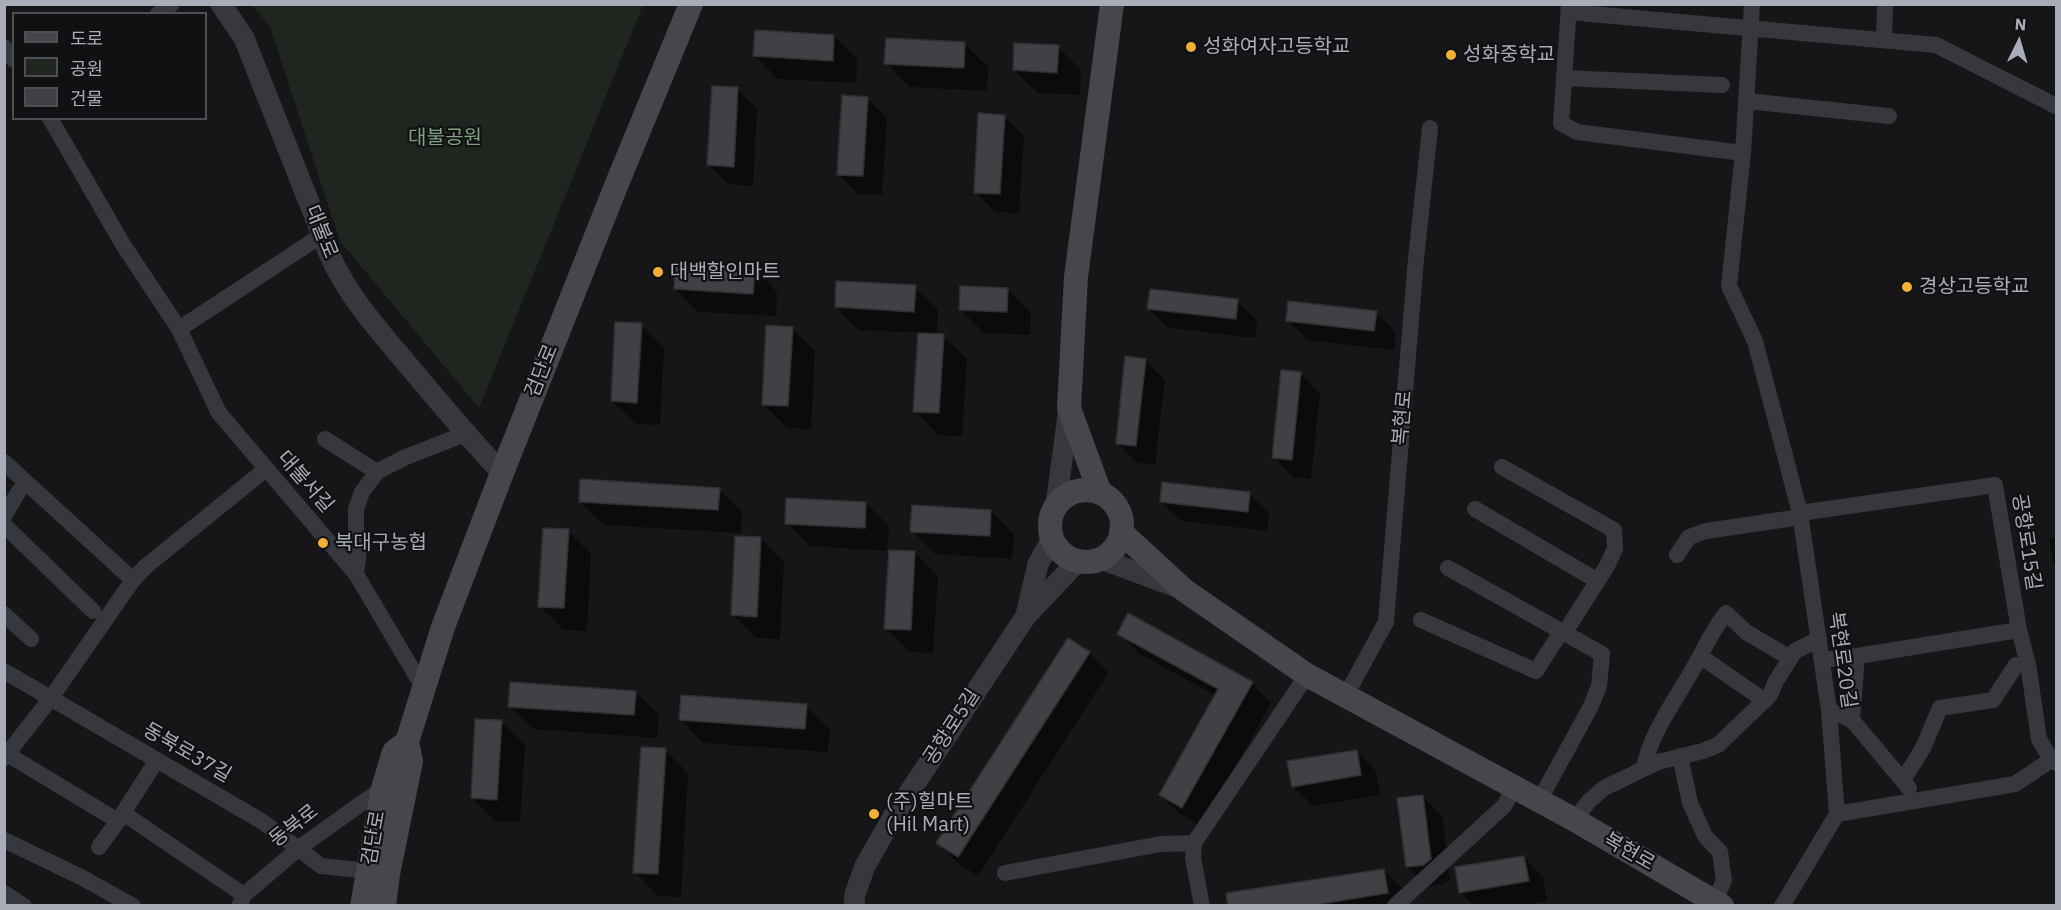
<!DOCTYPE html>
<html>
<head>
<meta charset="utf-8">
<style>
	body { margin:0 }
	#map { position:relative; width:2061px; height:910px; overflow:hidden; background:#161618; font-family:"IBM Plex Sans","Noto Sans KR",sans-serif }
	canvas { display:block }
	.frame { position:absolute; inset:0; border:6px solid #a8adb8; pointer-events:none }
	.legend { position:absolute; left:12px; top:12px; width:195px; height:108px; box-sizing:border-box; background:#111113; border:2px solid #4d4f55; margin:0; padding:8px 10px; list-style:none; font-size:18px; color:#a8adb8 }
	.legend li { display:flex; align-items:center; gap:12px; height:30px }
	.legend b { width:30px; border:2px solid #4d4f55 }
	.north { position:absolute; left:1989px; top:12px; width:60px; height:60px; -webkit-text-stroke:4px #111113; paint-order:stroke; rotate:5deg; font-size:16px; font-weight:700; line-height:24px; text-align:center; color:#a8adb8 }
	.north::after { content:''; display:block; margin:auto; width:21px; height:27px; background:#a8adb8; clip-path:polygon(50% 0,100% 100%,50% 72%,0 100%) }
</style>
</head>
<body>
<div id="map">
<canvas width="2061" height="910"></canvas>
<div class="frame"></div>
<ul class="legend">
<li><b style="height:8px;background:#45474d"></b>도로</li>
<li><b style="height:16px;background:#1e261f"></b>공원</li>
<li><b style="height:16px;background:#404145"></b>건물</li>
</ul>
<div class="north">N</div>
</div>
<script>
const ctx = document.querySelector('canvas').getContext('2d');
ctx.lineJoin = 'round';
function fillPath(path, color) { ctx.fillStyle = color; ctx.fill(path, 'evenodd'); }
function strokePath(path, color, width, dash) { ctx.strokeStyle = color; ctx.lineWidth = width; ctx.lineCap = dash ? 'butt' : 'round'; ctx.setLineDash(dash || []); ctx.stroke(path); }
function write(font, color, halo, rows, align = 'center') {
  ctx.font = font + ' "IBM Plex Sans","Noto Sans KR",sans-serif'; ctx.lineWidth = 4.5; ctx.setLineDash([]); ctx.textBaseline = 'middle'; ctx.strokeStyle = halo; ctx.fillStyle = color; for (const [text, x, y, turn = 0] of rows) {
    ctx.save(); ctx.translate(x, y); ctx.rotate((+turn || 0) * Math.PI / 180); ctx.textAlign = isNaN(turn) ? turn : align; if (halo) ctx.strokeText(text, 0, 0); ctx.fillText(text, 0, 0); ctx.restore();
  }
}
fillPath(new Path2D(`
	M252 5H643L479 408 340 241 270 27Z`), '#1e261f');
fillPath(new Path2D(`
	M834 36 857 59 856 83 778 79 755 56Z
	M965 44 988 67 987 91 909 87 886 63Z
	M1058 47 1081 70 1080 95 1038 93 1014 70Z
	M738 89 757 109 753 186 729 184 709 165Z
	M867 98 887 118 882 195 858 194 838 174Z
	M1004 116 1024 136 1019 213 995 212 975 192Z
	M754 269 777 292 776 316 698 312 675 289Z
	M915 287 938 310 937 335 943 336 967 359 962 436 938 435 915 411 919 333 859 330 836 307Z
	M1008 289 1031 313 1030 335 984 333 961 310Z
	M1237 301 1257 320 1255 338 1169 328 1149 309Z
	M1376 313 1396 332 1394 350 1308 340 1288 321Z
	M641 325 664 348 660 425 636 424 612 401Z
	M792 328 815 352 811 429 787 428 763 404Z
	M1145 360 1165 380 1155 465 1138 463 1118 444Z
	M1301 374 1320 394 1311 479 1293 477 1274 458Z
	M719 489 742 512 741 533 603 525 580 502Z
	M1249 494 1269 513 1267 531 1181 521 1161 502Z
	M866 503 889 526 887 551 810 546 787 523Z
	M990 511 1014 535 1012 559 935 554 912 531Z
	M568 531 591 554 587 631 563 630 540 606Z
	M2056 537V565L2053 562 2049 538Z
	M761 539 784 562 780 639 756 638 732 614Z
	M915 552 938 576 933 653 909 652 886 628Z
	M1119 633 1252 683 1271 703 1202 827 1180 814 1160 795 1216 696 1138 653Z
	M1089 653 1109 672 978 876 958 863 938 843Z
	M635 692 659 715 657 738 533 729 510 706Z
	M806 706 830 729 828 752 704 743 681 720Z
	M501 722 525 745 520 822 496 821 472 798Z
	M665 750 688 773 681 897 658 896 635 872Z
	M1356 751 1376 771 1380 795 1313 806 1293 786Z
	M1423 797 1442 816 1450 879 1444 884 1427 886 1407 867Z
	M1524 857 1543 877 1547 901 1519 906H1474L1461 892Z
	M1384 870 1404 890 1406 906H1230Z`), '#0007');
const building = new Path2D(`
	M755 30 834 35 833 61 753 56Z
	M886 38 965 42 964 68 884 64Z
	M1014 43 1059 45 1057 73 1013 70Z
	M712 86 738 87 734 167 707 165Z
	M842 95 868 97 863 176 837 175Z
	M978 113 1005 115 1000 194 974 193Z
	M675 263 755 268 753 294 674 289Z
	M836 281 916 285 914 312 835 307Z
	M960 286 1008 288 1007 312 959 310Z
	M1150 289 1238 299 1236 319 1147 309Z
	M1288 301 1377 311 1374 331 1286 321Z
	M615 322 642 323 637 403 611 401Z
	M766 325 793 327 788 406 762 405Z
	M918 333 944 334 939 413 913 412Z
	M1125 356 1146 359 1136 446 1116 444Z
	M1281 370 1301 372 1292 460 1272 458Z
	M580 479 720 488 718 510 579 502Z
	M1162 482 1250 492 1248 512 1160 502Z
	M786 498 866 502 865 528 785 524Z
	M912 505 991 510 990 536 910 532Z
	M543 528 569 529 564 608 538 607Z
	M735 536 761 537 757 617 731 615Z
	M889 550 915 551 911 630 884 629Z
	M1128 613 1253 682 1182 808 1159 795 1218 689 1117 634Z
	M1068 638 1090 652 958 857 936 843Z
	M510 682 636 691 634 715 508 707Z
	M681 695 807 704 805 729 679 720Z
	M475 719 502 720 497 800 471 798Z
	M641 747 666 748 658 874 633 873Z
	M1357 750 1361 775 1292 787 1287 761Z
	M1423 795 1431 859 1424 865 1406 867 1397 798Z
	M1524 856 1529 881 1459 893 1455 867Z
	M1384 869 1388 893 1308 906H1228L1226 893Z`);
fillPath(building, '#404145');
strokePath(building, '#303034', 1.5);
strokePath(new Path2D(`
	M1569 4 1561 123 1577 132 1743 153 1729 286 1755 341 1800 513 1829 710 1837 814 1782 906
	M1569 12 1936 45 2056 106
	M158 14 172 4
	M1884 40 1885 4
	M4 47 14 60
	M1564 78 1722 85
	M1747 101 1889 116
	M50 118 122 243 179 329 219 413 356 574 424 689
	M1743 153 1752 4
	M179 329 322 235
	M325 439 377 472
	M4 462 133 580
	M1502 467 1614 530 1615 549 1607 566 1564 634
	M1475 509 1598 581
	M1800 513 1995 485 2019 630 2028 664 2039 739 2051 760 2056 763
	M4 516 19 491
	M4 525 93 611
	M1677 555 1689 537 1706 531 1801 517
	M1448 568 1602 654 1599 686 1590 708 1539 801
	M356 574 359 551 356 527V509L362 492 378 471 406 457 465 434
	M4 614 31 639
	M1421 620 1536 671 1561 632
	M1700 656 1765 701
	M1857 656 2019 630
	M1822 660 1857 656 1852 720
	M4 671 263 822 321 866 369 871
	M1345 697 1386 622 1416 259 1430 128
	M1829 710 1852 720 1909 788
	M7 754 118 821
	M1680 756 1690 803 1705 836 1720 852 1724 880 1715 901
	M4 758 51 698 133 580 145 567 266 469
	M157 760 123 813 244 895
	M1644 768C1651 732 1675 701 1693 669 1704 650 1712 630 1726 613L1746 632 1790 658
	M1903 780 1923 748 1940 708 1993 700 2016 665 2028 664
	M1837 814 2015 784 2051 760
	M1575 820 1588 802 1604 788 1658 762 1703 751 1718 745 1770 695 1776 681 1795 651 1819 639
	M4 840 81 877 133 906
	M99 847 123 814
	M1005 873 1161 844 1194 843
	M4 893 24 906
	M240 904 244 895 299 848 383 788
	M1202 906 1193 858 1194 843 1307 675
	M1395 906 1504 806 1515 787`), '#37383d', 16);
strokePath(new Path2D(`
	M221 4 244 38 322 235C338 285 374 325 408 365 439 402 469 438 502 473
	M1056 505 1069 408
	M1101 559 1179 588
	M1026 615 1038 564 1052 539
	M854 906 855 894 865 866 893 817 1026 616 1078 561`), '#37383d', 21);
strokePath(new Path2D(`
	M1050 526a36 36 0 1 1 72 0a36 36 0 1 1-72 0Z
	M1100 493 1069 408 1076 277 1112 4
	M1121 532 1184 590 1307 675 1575 820 1722 906
	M362 906 383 788 394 752 407 742
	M384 906 388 874 411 761 407 742 443 627 502 473 616 186 691 4`), '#45474d', 24);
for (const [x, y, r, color] of [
	[1191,47,6,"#f2b134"],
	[1451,55,6,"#f2b134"],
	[658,272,6,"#f2b134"],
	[1907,287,6,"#f2b134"],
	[323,543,6,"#f2b134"],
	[874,814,6,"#f2b134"]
]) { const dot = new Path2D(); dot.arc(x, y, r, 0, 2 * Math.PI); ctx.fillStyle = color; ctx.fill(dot); strokePath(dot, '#111113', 2); }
write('20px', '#a8adb8', '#111113', [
	["성화여자고등학교",1203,47],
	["성화중학교",1463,55],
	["대백할인마트",670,272],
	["경상고등학교",1919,287],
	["북대구농협",335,543],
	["(주)힐마트",886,802],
	["(Hil Mart)",886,825]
], 'left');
write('20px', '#7fa381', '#111113', [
	["대불공원",445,138]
]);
write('20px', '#a8adb8', '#111113', [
	["대불로",321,232,68],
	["검단로",542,371,-68],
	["복현로",1403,418,-85],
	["대불서길",305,482,49],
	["공항로15길",2026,542,81],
	["복현로20길",1842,660,82],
	["공항로5길",952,727,-57],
	["동북로37길",187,753,30],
	["동북로",294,826,-38],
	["검단로",374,838,-80],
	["복현로",1629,852,30]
]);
</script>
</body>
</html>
